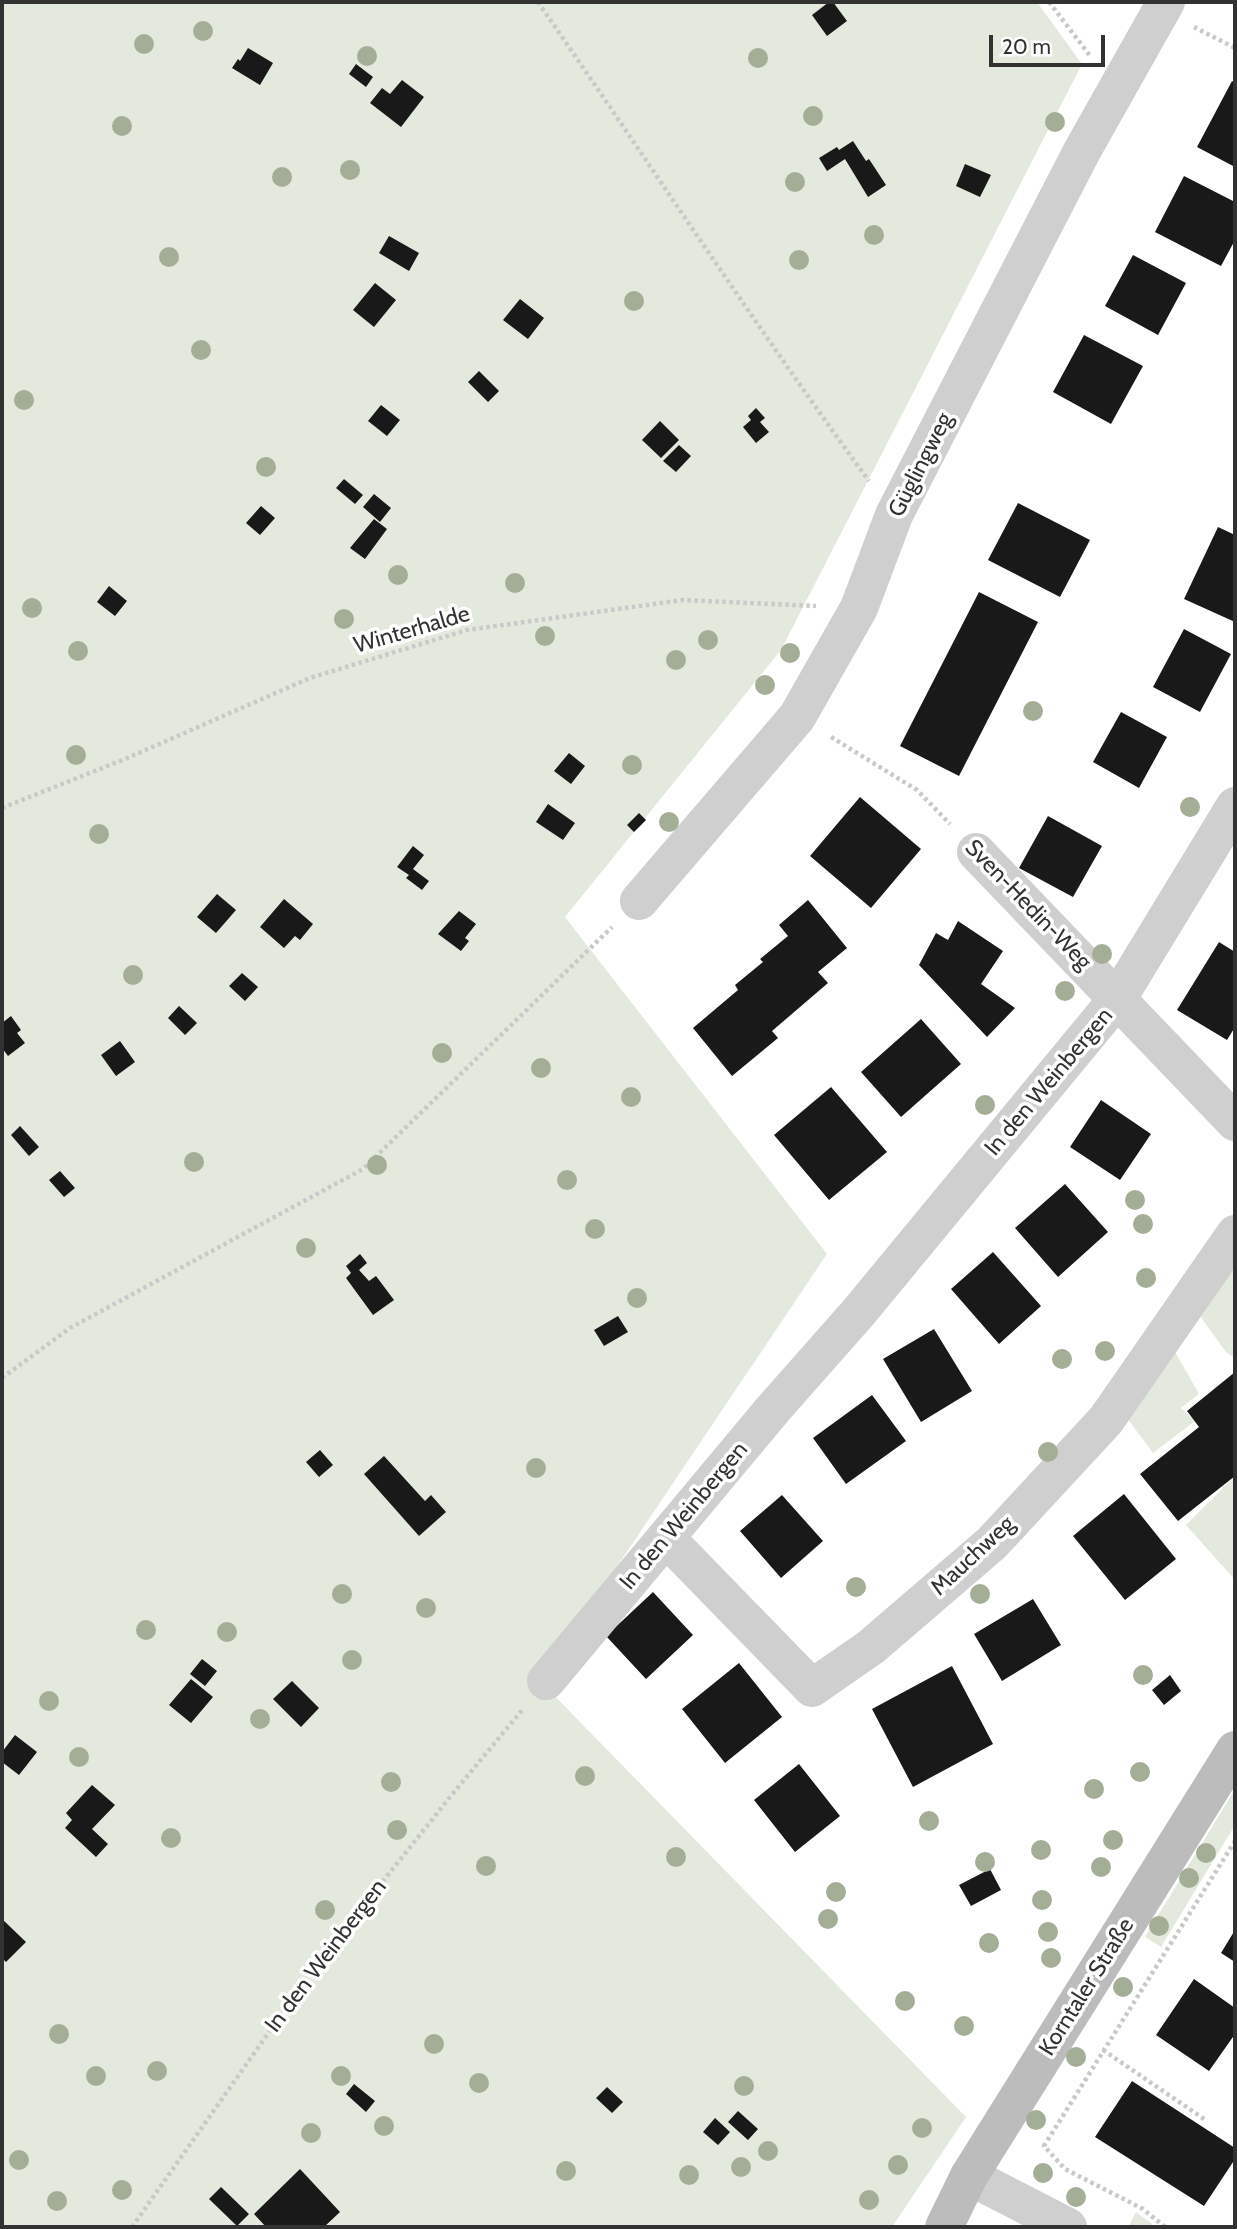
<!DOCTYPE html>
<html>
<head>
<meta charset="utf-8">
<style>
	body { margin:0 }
	#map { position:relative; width:1237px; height:2229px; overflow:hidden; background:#fff; font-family:Cabin,sans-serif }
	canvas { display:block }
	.frame { position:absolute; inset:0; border:4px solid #323232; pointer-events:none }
	.scale { position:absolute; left:989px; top:35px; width:116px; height:32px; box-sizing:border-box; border:4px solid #323232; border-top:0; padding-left:9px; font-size:21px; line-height:24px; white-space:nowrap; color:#323232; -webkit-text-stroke:5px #fff; paint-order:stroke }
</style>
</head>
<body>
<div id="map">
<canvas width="1237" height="2229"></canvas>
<div class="frame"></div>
<div class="scale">20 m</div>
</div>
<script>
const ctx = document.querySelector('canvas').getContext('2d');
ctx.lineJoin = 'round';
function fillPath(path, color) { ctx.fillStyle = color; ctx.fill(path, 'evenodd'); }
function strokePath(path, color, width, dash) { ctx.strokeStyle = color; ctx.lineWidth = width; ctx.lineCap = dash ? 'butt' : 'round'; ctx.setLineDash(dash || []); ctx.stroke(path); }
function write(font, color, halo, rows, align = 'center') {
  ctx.font = font + ' Cabin,sans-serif'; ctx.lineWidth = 7; ctx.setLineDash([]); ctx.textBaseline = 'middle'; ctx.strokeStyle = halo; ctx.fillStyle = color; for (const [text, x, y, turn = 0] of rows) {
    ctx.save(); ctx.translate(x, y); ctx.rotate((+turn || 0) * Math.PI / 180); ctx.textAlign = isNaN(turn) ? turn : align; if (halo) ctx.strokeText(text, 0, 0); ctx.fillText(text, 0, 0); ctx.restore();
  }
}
fillPath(new Path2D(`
	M2 2H1037L1082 64 781 650 565 917 827 1254 540 1681 966 2117 892 2227H2Z
	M1235 1267V1358L1226 1352 1200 1316Z
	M1175 1352 1199 1394 1181 1408 1195 1421 1153 1453 1127 1418Z
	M1235 1476V1580L1186 1525Z
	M1235 1789V1825L1161 1947 1145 1937Z
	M1136 2212 1156 2227H1128Z`), '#e3e9dc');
fillPath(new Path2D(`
	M829 2H833L847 21 827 36 812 15Z
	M248 48 273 63 260 85 232 68 238 59 240 61Z
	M356 64 373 77 366 87 349 74Z
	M402 80 424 97 401 127 370 103 382 88 390 94Z
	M1232 81 1235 83V167L1197 147Z
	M853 141 866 161 869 159 886 185 868 197 845 159 827 171 819 158 837 147 839 150Z
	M965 164 991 175 980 197 956 186Z
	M1184 176 1235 202V240L1221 266 1155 232Z
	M389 236 419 253 409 271 379 253Z
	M1133 255 1186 283 1158 335 1105 306Z
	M375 283 396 300 374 327 353 310Z
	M520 299 544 318 528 339 503 320Z
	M1084 335 1143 366 1111 424 1053 392Z
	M479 371 499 391 488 402 468 382Z
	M381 405 400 420 387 436 368 421Z
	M756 408 765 418 760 422 769 432 756 443 743 427 751 420 748 416Z
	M660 421 679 440 661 458 642 440Z
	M679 445 691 456 676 472 663 461Z
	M344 479 363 495 355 504 336 488Z
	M374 494 391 508 380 522 363 507Z
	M1018 503 1090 540 1060 597 988 560Z
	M261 506 275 518 260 535 246 523Z
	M374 519 387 529 365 559 350 548Z
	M1218 527 1235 535V622L1184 599Z
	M109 586 127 601 115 616 97 602Z
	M979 592 1038 622 959 776 900 746Z
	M1184 629 1231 654 1200 712 1153 687Z
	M1121 712 1167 737 1139 788 1093 762Z
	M569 753 585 766 571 784 554 771Z
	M860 797 921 849 871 908 810 856Z
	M548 804 575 823 563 840 536 822Z
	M639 813 646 820 634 832 627 825Z
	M1048 816 1102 846 1073 897 1019 868Z
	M413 846 424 855 413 869 429 881 422 890 406 878 409 875 397 867Z
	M217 894 236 910 216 933 197 917Z
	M284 899 313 924 300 940 295 936 284 948 260 927Z
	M808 900 847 948 818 972 828 983 772 1031 778 1038 732 1076 693 1028 738 990 735 985 763 962 760 959 788 936 779 925Z
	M459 911 476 924 465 938 469 941 461 951 438 934Z
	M958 921 1003 951 981 984 1015 1008 987 1037 919 965 936 933 948 940Z
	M1219 942 1235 952V1027L1227 1040 1177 1010Z
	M242 973 258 987 245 1001 229 986Z
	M179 1006 197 1023 185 1035 168 1018Z
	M11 1016 21 1030 17 1033 25 1043 8 1056 2 1048V1023Z
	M921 1019 961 1064 901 1117 861 1072Z
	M120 1041 135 1062 116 1076 101 1055Z
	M831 1087 887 1152 829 1200 774 1135Z
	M1101 1100 1151 1134 1120 1180 1070 1147Z
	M20 1126 39 1147 29 1156 11 1135Z
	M60 1171 75 1188 64 1197 49 1180Z
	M1065 1184 1108 1232 1058 1277 1015 1228Z
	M993 1252 1041 1306 999 1344 951 1289Z
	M360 1254 367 1263 359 1270 369 1281 376 1276 394 1300 373 1315 346 1278 351 1273 346 1266Z
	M618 1316 628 1332 604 1346 594 1330Z
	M934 1329 972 1391 921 1422 883 1359Z
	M1235 1372V1476L1178 1521 1140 1474 1199 1427 1187 1411Z
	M872 1395 906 1441 846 1484 813 1438Z
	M320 1450 333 1465 319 1477 306 1462Z
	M384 1456 425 1501 431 1495 446 1512 419 1536 364 1474Z
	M1124 1494 1176 1559 1125 1600 1073 1536Z
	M782 1495 823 1541 781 1578 740 1531Z
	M653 1592 693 1635 646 1679 606 1636Z
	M1033 1599 1061 1645 1002 1681 974 1634Z
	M202 1659 217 1671 205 1686 190 1674Z
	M739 1663 782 1717 725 1763 682 1709Z
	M952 1666 993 1744 913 1787 872 1709Z
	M1170 1675 1181 1691 1164 1705 1152 1690Z
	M191 1679 213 1697 191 1723 169 1705Z
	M292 1681 319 1708 301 1727 273 1699Z
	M15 1735 37 1752 19 1775 2 1762V1752Z
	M799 1764 840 1816 795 1852 754 1800Z
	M92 1785 115 1805 92 1829 108 1844 96 1857 65 1828 72 1820 66 1813Z
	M990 1869 1001 1890 971 1906 959 1885Z
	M2 1919 26 1942 6 1962 2 1958Z
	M1235 1930V1962L1221 1953Z
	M1194 1979 1235 2008V2034L1209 2071 1156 2035Z
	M1132 2081 1235 2148V2159L1204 2206 1095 2137Z
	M354 2084 375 2101 366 2112 346 2094Z
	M607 2087 623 2102 612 2113 596 2098Z
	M738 2111 758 2129 748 2140 728 2122Z
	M715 2118 730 2132 718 2145 703 2132Z
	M300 2169 340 2212 324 2227H266L254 2214Z
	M221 2187 249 2214 237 2226 209 2199Z`), '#191919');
strokePath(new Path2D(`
	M538 2C648 161 754 324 869 481
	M1049 2 1091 57
	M1194 27 1235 48
	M831 737 917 790 950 824
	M2 808 125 759 310 678 467 630 683 600 816 606
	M2 1378 70 1328 363 1169 612 927
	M1103 2050 1207 2121
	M132 2227 314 1968 450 1797 523 1709
	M1165 2227 1143 2209 1065 2169 1044 2146 1235 1841`), '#c9c9c9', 4.5, [3.5, 3.5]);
strokePath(new Path2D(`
	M976 852 1235 1122
	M639 901 797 717 859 608 894 515 1082 151 1166 2
	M667 1539 812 1688 871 1647 992 1543 1106 1420 1235 1234
	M546 1681 774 1408 858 1313 1118 998 1235 806
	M969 2176 1068 2227`), '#cfcfcf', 38);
strokePath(new Path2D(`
	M944 2227 969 2176 1235 1750`), '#bcbcbc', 38);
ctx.fillStyle = '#a4ae97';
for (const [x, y] of [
	[203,31],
	[144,44],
	[367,56],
	[758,58],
	[813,116],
	[1055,122],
	[122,126],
	[350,170],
	[282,177],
	[795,182],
	[874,235],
	[169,257],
	[799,260],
	[634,301],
	[201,350],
	[24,400],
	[266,467],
	[398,575],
	[515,583],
	[32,608],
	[344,619],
	[545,636],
	[708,640],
	[78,651],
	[790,653],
	[676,660],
	[765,685],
	[1033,711],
	[76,755],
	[632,765],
	[1190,807],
	[669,822],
	[99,834],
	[1102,954],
	[133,975],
	[1065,991],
	[442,1053],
	[541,1068],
	[631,1097],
	[985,1105],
	[194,1162],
	[377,1165],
	[567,1180],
	[1135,1200],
	[1143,1224],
	[595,1229],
	[306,1248],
	[1146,1278],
	[637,1298],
	[1105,1351],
	[1062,1359],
	[1048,1452],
	[536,1468],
	[856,1587],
	[342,1594],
	[980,1594],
	[426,1608],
	[146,1630],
	[227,1632],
	[352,1660],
	[1143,1675],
	[49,1701],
	[260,1719],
	[79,1757],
	[1140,1772],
	[585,1776],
	[391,1782],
	[1094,1789],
	[929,1821],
	[397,1830],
	[171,1838],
	[1113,1840],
	[1041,1850],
	[1206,1853],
	[676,1857],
	[985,1862],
	[486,1866],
	[1101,1867],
	[1189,1878],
	[836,1892],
	[1042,1900],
	[325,1910],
	[828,1919],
	[1159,1926],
	[1048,1932],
	[989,1943],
	[1051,1958],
	[1123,1987],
	[905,2001],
	[964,2026],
	[59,2034],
	[434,2044],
	[1076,2057],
	[157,2071],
	[96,2076],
	[341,2076],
	[479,2083],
	[744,2086],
	[1036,2120],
	[384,2126],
	[922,2128],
	[311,2133],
	[768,2151],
	[19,2160],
	[898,2165],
	[741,2167],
	[566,2171],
	[1043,2173],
	[689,2175],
	[122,2190],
	[1076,2197],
	[869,2200],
	[57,2201]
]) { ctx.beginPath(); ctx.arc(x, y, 10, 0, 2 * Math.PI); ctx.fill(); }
write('23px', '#323232', '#fff', [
	["Güglingweg",921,465,-63],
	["Winterhalde",412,630,-16],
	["Sven-Hedin-Weg",1028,905,46],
	["In den Weinbergen",1049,1082,-50],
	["In den Weinbergen",684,1516,-50],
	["Mauchweg",973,1556,-43],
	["In den Weinbergen",326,1956,-53],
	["Korntaler Straße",1087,1987,-58]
]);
</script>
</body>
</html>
